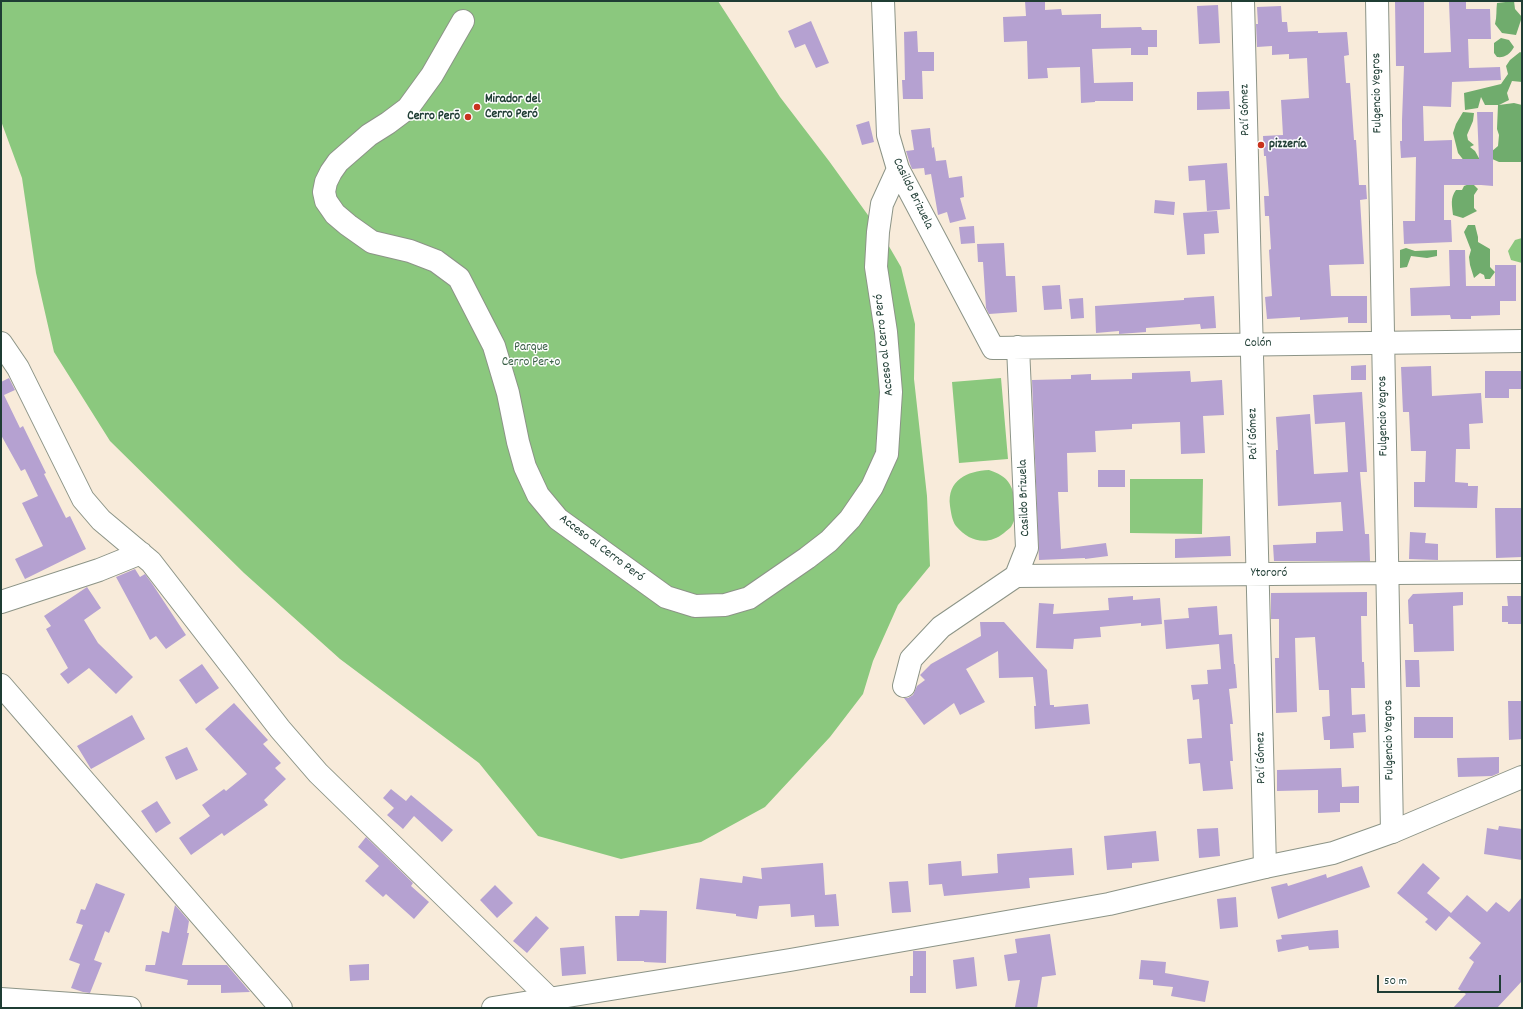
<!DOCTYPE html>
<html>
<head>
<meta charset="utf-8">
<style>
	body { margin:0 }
	#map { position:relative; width:1523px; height:1009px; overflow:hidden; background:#f8ebda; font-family:Dekko,sans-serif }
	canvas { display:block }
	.frame { position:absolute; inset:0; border:2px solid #1f3d34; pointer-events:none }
	.scale { position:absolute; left:1377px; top:975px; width:124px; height:18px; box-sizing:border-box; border:2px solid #1f3d34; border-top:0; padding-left:5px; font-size:12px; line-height:14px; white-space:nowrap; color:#1f3d34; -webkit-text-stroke:3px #fff; paint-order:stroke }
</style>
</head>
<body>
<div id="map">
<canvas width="1523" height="1009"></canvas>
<div class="frame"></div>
<div class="scale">50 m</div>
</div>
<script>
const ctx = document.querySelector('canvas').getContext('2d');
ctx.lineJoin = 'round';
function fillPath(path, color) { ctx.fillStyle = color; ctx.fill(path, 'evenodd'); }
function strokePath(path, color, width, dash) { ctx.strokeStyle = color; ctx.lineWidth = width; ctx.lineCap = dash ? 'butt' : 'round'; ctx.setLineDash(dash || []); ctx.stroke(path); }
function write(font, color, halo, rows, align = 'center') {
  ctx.font = font + ' Dekko,sans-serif'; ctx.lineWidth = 3; ctx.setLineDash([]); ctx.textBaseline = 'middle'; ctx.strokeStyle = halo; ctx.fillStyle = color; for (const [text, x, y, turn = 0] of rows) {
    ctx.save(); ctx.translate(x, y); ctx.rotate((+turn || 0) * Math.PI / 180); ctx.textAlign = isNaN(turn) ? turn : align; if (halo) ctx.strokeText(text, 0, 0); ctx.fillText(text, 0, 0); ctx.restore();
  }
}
fillPath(new Path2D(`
	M1 1H718L780 97 829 161 883 236 901 267 915 324 914 379 927 496 930 566 898 605 873 661 863 694 830 737 765 807 701 842 621 859 538 836 479 763 340 659 244 573 110 441 54 352 36 273 22 178 1 121Z
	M1522 238V263L1511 260 1508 251 1515 240Z
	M1001 378 1008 459 959 463 952 382Z
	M989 470C1008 476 1013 485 1015 503 1016 512 1016 519 1011 527 1009 529 1006 531 1004 533 988 546 969 542 956 526 952 521 951 512 950 506 947 480 967 471 989 470Z
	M1130 479H1203L1202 534 1130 533Z`), '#8bc87e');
fillPath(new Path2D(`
	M1514 1 1515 9 1522 17 1516 35 1502 33 1495 24C1497 17 1496 10 1497 3Z
	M1501 38 1509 40 1514 47C1510 54 1505 58 1497 57L1494 53V43Z
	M1520 52 1522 53V82L1512 81 1507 93 1509 100 1499 105 1514 103 1522 105V162H1499L1490 158 1491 152 1498 146 1499 135 1497 129 1498 105H1485L1481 97 1478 108 1465 110 1464 93 1501 84 1508 74 1506 66 1510 60Z
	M1463 112 1474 113 1473 121 1467 135 1468 140 1474 145 1470 147 1475 151 1480 160 1473 184 1478 189 1474 195V208L1477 211 1463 218 1453 215C1452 205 1450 198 1456 190H1462L1464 186 1472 183 1465 162 1458 153 1453 133 1456 124Z
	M1468 225H1475L1478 237V242L1490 249V267L1495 272 1490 279H1485L1484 275 1480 273 1474 278 1470 265 1469 257 1471 250 1464 232Z
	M1406 248 1415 251 1437 250V256L1427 258 1411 256 1407 267 1400 268V250Z`), '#70ac6d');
fillPath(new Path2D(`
	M1025 1H1045V10L1061 9 1062 15 1101 14V28L1141 27 1142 30H1157V47H1148V55H1131V48L1092 49 1094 83 1133 82V101H1095V102L1081 103 1080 67 1047 68 1048 78 1028 79 1027 41 1004 42 1003 17 1026 16Z
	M1424 1V53L1451 52 1449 2 1466 1V9H1490L1491 39H1468L1469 68 1500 67 1501 80 1452 82 1451 107 1423 106 1424 141 1452 140V159H1479L1477 112H1493V186L1481 185H1444V220H1451L1452 242 1404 244 1403 221H1415L1416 157 1401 158 1400 141H1402V120L1404 66H1396L1395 2Z
	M1218 5 1220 43 1199 44 1197 6Z
	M1281 6 1282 22H1287L1288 32 1318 31V33L1347 32 1349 55 1344 56 1346 83H1350L1354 140H1356L1359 185H1366L1367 199 1360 200 1364 264 1329 265 1331 296H1367V323H1348V317L1300 320V317L1267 319 1265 297 1272 296 1269 250 1271 249 1269 216H1265L1264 196H1269L1266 156H1264L1263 136 1283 135 1281 100 1309 98 1307 58 1289 59V54L1272 55V46L1257 47 1256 24H1258L1257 7Z
	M811 21 829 63 816 68 805 44 795 48 788 31Z
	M917 31 918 52H934V71H922L923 99H903L902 80H905L904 32Z
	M1229 91 1230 109 1197 110V92Z
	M869 121 874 142 862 145 856 125Z
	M930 128 932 148 934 147 936 161 946 160 949 178 962 176 964 197 960 198 966 219 950 223 947 212 938 215 931 174 925 175 924 168 912 169 910 164 906 151 914 150 911 130Z
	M1227 163 1230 209 1207 211 1205 180 1189 181 1188 166Z
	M1155 200 1175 202 1174 215 1154 213Z
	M1217 211 1219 233 1204 234 1205 254 1187 255 1183 213Z
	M974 226 975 243 961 244 959 227Z
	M1004 243 1006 276H1015L1017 312 989 314 986 308 983 262H978L977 244Z
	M1449 250H1465L1466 286H1495V265H1516V301H1500V315L1471 316V319H1451L1450 315 1411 316 1410 288 1450 286Z
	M1060 285 1062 309 1044 310 1042 286Z
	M1214 296 1216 328 1201 329 1200 324 1146 328V332L1119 334V331L1096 333 1095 306 1184 300V298Z
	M1083 298 1084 318 1071 319 1069 299Z
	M1366 365V380H1351V366Z
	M1431 366 1432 396 1481 393 1483 423 1469 424 1470 449H1456L1455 482 1468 483V486H1478L1477 508 1414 507V482H1425L1426 451H1411L1409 412H1403L1401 367Z
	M1190 371 1191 382 1222 380 1224 415 1203 416 1205 453 1181 454 1180 422 1132 424V429L1095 431 1096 452 1067 453 1068 492H1058L1061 549 1106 543 1108 556 1085 559V558L1039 560 1032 380 1071 379V375L1091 374V380L1132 379V373Z
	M1485 371H1522V389H1509V398H1485Z
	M9 378 15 390 4 395 20 428 23 426 46 473 44 474 66 518 70 516 86 549 25 579 15 559 43 546 22 503 38 496 25 469 21 471 1 435V382Z
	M1362 392 1367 472H1360L1365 534H1369L1370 561H1274L1273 545 1316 543V532L1343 531 1341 502 1278 506 1276 450H1278L1276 417 1310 414 1314 474 1348 472 1345 422 1315 424 1313 395Z
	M1098 470H1125V487H1098Z
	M1495 508H1522V557L1496 558Z
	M1410 532 1426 533 1425 543 1438 544V560L1409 559Z
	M1230 536 1231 556 1175 558V539Z
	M135 569 140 577 145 574 153 585 186 635 166 649 156 636 150 640 116 577Z
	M87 587 101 608 84 620 98 643 133 677 116 694 89 668 68 684 60 674 68 668 46 629 51 626 44 616Z
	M1367 592V616H1361L1362 662H1364L1365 688H1351L1352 715 1365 714 1366 732 1353 733 1354 748 1330 749V740H1324L1322 717 1330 716 1329 690H1319L1315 637 1295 638 1297 712 1276 713 1275 658H1279V619H1271V593Z
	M1463 592V605L1453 606 1454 651 1414 652 1413 624H1409L1408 600 1413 594Z
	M1133 596V600L1160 598 1162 624 1141 626V623L1100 627 1101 637 1074 639 1073 649 1036 648 1039 603 1054 604 1053 614 1109 610 1108 598Z
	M1507 596H1522V624H1508V622H1502V606H1508Z
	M1217 606 1219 635 1232 634 1234 664H1235L1237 688 1229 689 1233 724H1230L1233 761H1230L1233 789 1203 791 1200 763 1189 764 1187 739 1202 738 1199 699 1193 700 1191 685 1208 684 1207 670 1221 669 1219 644 1166 649 1164 620 1189 618 1188 608Z
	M980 622H1004L1047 670 1050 705H1054V707L1088 704 1090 724 1035 729 1034 706H1036L1033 677 999 678 998 651 966 669 985 702 960 715 954 703 924 725 904 698H908L913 695 917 686 925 680 920 675 931 664 981 636Z
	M1405 660H1419L1420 687H1406Z
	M202 664 219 688 196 704 179 680Z
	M1508 701H1522V739L1509 740Z
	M234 703 268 740 263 744 281 763 275 768 286 779 264 800 268 805 224 836 222 833 191 855 179 838 210 816 202 805 224 789 226 791 247 774 205 729Z
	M132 715 145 739 91 769 77 746Z
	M1414 717H1453V738H1414Z
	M187 747 198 770 176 780 165 757Z
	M1499 757V773L1492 776 1458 777 1457 758Z
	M1341 768 1342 787 1359 786V803H1340V812L1318 813V790L1277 791V770Z
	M391 789 406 801 411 795 453 830 442 842 414 816 403 829 387 815 394 808 383 798Z
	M157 801 171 823 156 833 141 811Z
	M1499 826 1522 829V860L1484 854 1487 828 1498 830Z
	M1218 828 1220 856 1199 858 1197 829Z
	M1156 831 1159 861 1132 863V868L1107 870 1104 836Z
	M366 837 413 883 411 886 429 902 414 919 386 894 383 897 365 881 379 866 358 847Z
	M1072 848 1074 875 1029 878 1030 888 944 896 942 884 929 885 928 864 961 861 962 876 998 873 997 854Z
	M823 863 825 895 836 894 839 926 815 927 814 915 791 917 790 904 759 906 757 919 736 916V914L696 909 700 878 742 883 743 876 762 879 761 868Z
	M1423 863 1440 878 1427 893 1451 913 1467 895 1487 912 1496 902 1509 912 1522 897V981L1497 1008H1453L1466 994 1458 989 1474 962 1469 958 1481 943 1449 916 1436 931 1425 922 1428 919 1397 893Z
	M1362 866 1370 887 1278 919 1271 887 1287 883 1288 886 1326 874 1327 878Z
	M908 881 911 912 892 913 889 882Z
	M96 883 125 894 109 933 105 931 94 960 102 963 90 993 83 992 71 988 80 964 69 960 83 925 76 923 81 909 85 910Z
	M495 885 513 903 497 918 480 900Z
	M1236 897 1238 927 1220 929 1217 899Z
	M175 905 189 921 187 933H189L182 965H227L250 992 221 993V985H187L188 980 145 971 146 965H155L162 931 169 933Z
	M640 910 667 911 666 963 644 962V961H617L615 916H639Z
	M536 916 549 928 527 953 513 941Z
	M1338 930 1339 948 1309 950 1308 946 1278 952 1276 940 1282 939 1281 935Z
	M1050 934 1056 975 1042 977 1037 1008 1015 1007 1020 980 1008 981 1004 955 1017 953 1015 939Z
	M584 946 586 974 562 976 560 948Z
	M913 951H926V993H910V976H913Z
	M974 957 977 986 956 989 953 960Z
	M1141 960 1166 962 1165 973 1209 981 1205 1002 1171 996 1173 987 1153 985V980L1139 979Z
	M369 964V980L350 981 349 965Z`), '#b5a1d1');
const minor = new Path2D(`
	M883 1 888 135 898 169 993 348 1522 341
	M1243 1 1265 867
	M1377 1 1392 832
	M463 21 432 75 408 108 388 123 369 135 338 162 331 172 326 182 324 192 326 201 335 214 348 225 372 242 410 251 436 261 459 278 494 346 508 393 518 442 525 467 538 495 558 519 666 597 695 606 725 605 749 598 807 558 829 541 850 519 872 487 887 454 891 392 886 332 876 267 878 232 882 204 898 169
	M1 343 18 368 83 499 101 520 151 562 280 729 318 773 551 1000
	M1016 576 1522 572
	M1016 576 1027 548 1018 347
	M1 602 99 570 141 553
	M1 685 281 1008
	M904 686 911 659 941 627 1016 576`);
const major = new Path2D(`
	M1 999 130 1008
	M493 1008 790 960 1109 904 1265 867 1333 853 1392 832 1522 777`);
strokePath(minor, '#8c9487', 24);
strokePath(major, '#8c9487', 24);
strokePath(minor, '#fff', 22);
strokePath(major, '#fff', 22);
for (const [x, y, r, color] of [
	[477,107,4,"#c8321e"],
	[468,117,4,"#c8321e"],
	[1261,145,4,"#c8321e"]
]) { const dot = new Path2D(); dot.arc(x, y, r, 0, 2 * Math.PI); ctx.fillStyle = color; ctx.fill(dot); strokePath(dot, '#fff', 1.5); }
write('13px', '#1f3d34', '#fff', [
	["Fulgencio Yegros",1378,93,-91],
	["Pa'í Gómez",1246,110,-91],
	["Casildo Brizuela",912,194,64],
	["Colón",1258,344,-1],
	["Acceso al Cerro Peró",885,345,-96],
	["Fulgencio Yegros",1384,416,-91],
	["Pa'í Gómez",1254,434,-91],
	["Casildo Brizuela",1025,498,-92],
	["Acceso al Cerro Peró",601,549,37],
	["Ytororó",1269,574],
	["Fulgencio Yegros",1390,740,-91],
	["Pa'í Gómez",1262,758,-91]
]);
write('bold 13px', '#1f3d34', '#fff', [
	["Mirador del",485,100],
	["Cerro Peró",485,115],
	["Cerro Perõ",460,117,"right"],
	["pizzería",1269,145]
], 'left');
write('13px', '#3a6046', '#fff', [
	["Parque",531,348],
	["Cerro Per+o",531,363]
]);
</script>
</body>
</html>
